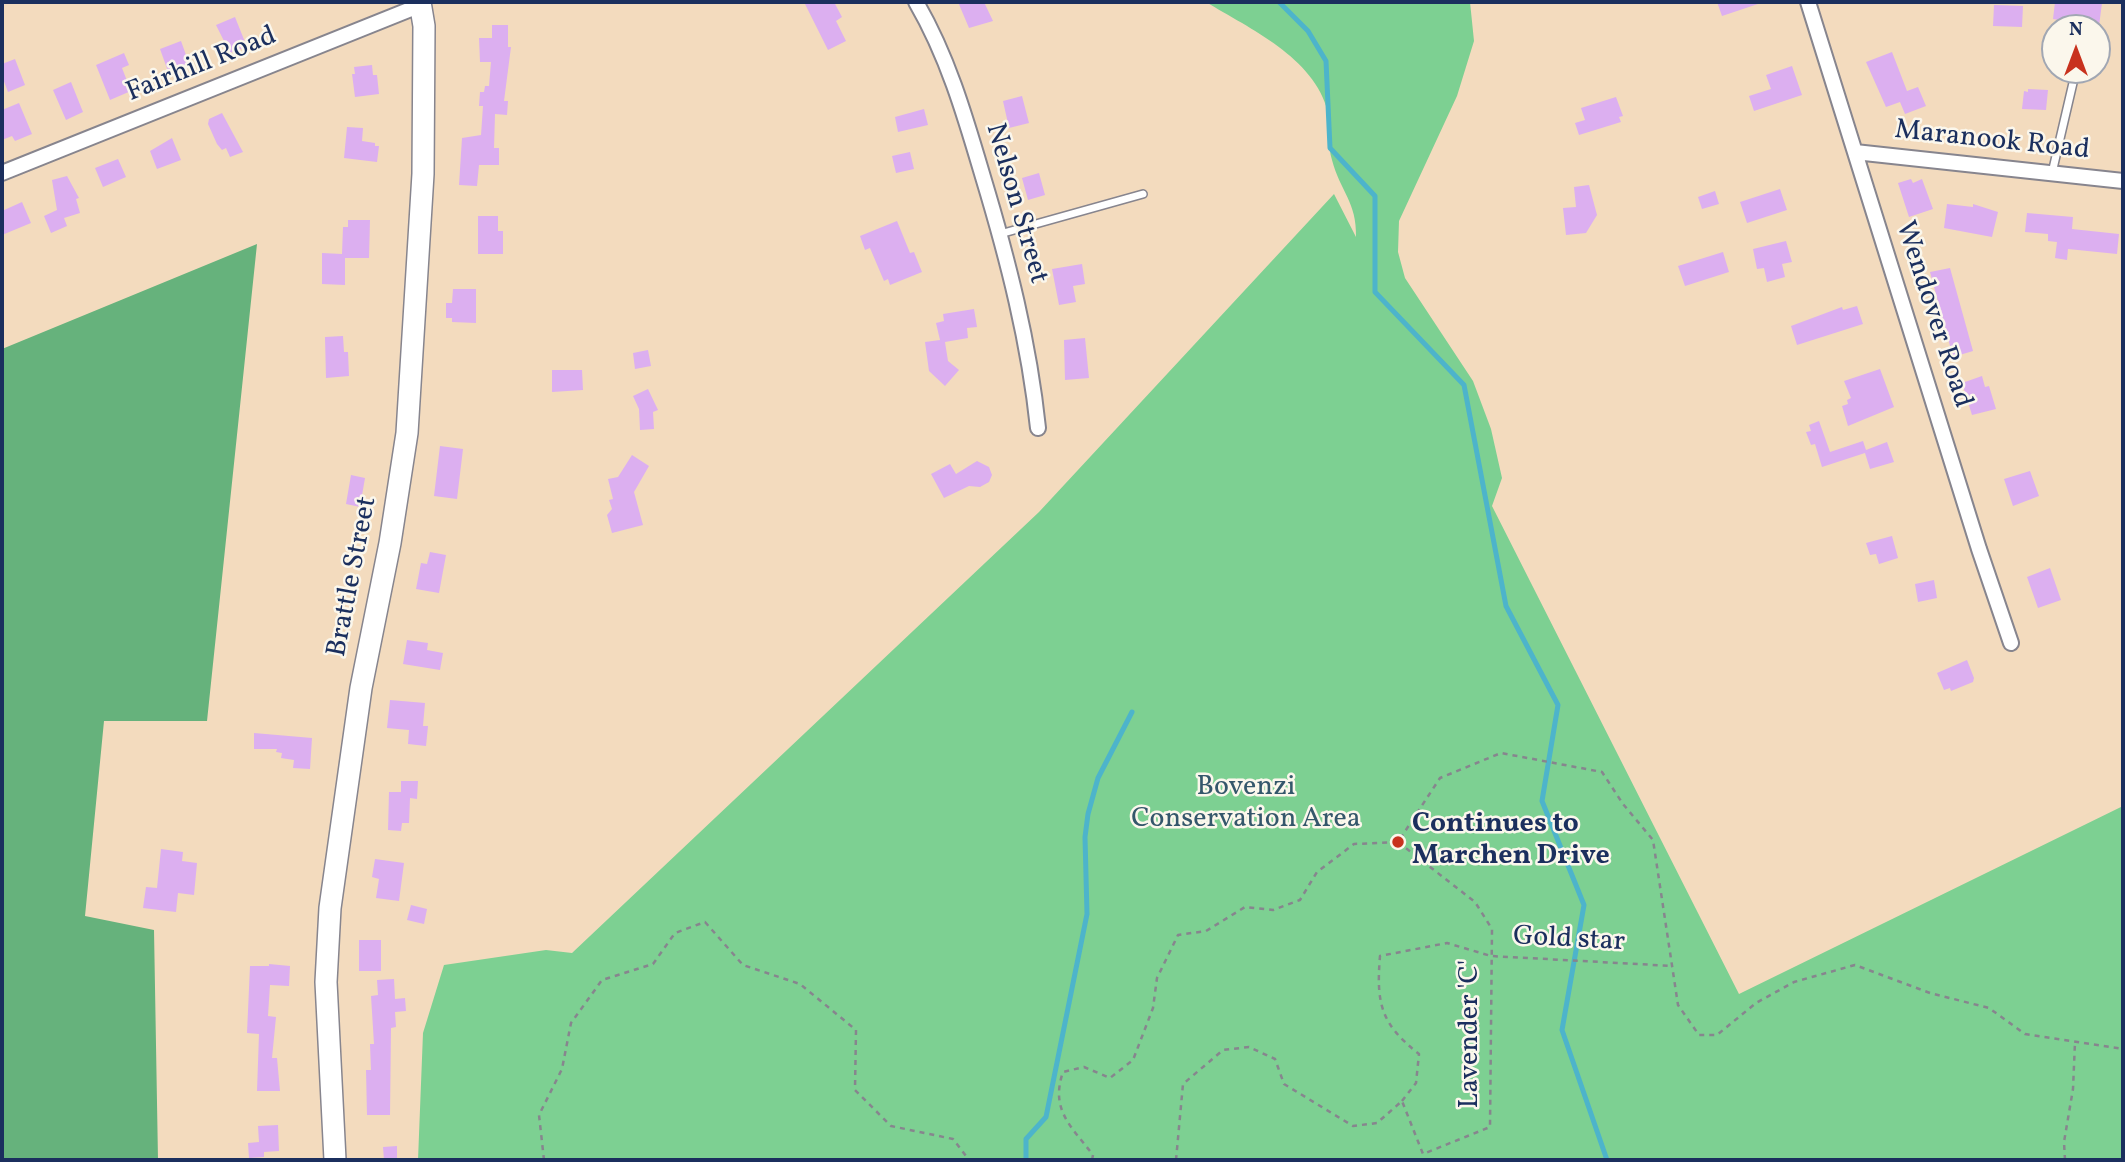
<!DOCTYPE html>
<html>
<head>
<meta charset="utf-8">
<style>
	body { margin:0 }
	#map { position:relative; width:2125px; height:1162px; overflow:hidden; background:#f3dbbe; font-family:Vollkorn,serif }
	canvas { display:block }
	.frame { position:absolute; inset:0; border:4px solid #1b2f5e; pointer-events:none }
	.north { position:absolute; left:2041px; top:14px; width:70px; height:70px; box-sizing:border-box; background:#fbf7ec; border:2px solid #a1a7b3; border-radius:50%; rotate:0deg; font-size:19px; font-weight:700; line-height:28px; text-align:center; color:#1b2f5e }
	.north::after { content:''; display:block; margin:auto; width:24px; height:32px; background:#c8321e; clip-path:polygon(50% 0,100% 100%,50% 72%,0 100%) }
</style>
</head>
<body>
<div id="map">
<canvas width="2125" height="1162"></canvas>
<div class="frame"></div>
<div class="north">N</div>
</div>
<script>
const ctx = document.querySelector('canvas').getContext('2d');
ctx.lineJoin = 'round';
function fillPath(path, color) { ctx.fillStyle = color; ctx.fill(path, 'evenodd'); }
function strokePath(path, color, width, dash) { ctx.strokeStyle = color; ctx.lineWidth = width; ctx.lineCap = dash ? 'butt' : 'round'; ctx.setLineDash(dash || []); ctx.stroke(path); }
function write(font, color, halo, rows, align = 'center') {
  ctx.font = font + ' Vollkorn,serif'; ctx.lineWidth = 5; ctx.setLineDash([]); ctx.textBaseline = 'middle'; ctx.strokeStyle = halo; ctx.fillStyle = color; for (const [text, x, y, turn = 0] of rows) {
    ctx.save(); ctx.translate(x, y); ctx.rotate((+turn || 0) * Math.PI / 180); ctx.textAlign = isNaN(turn) ? turn : align; if (halo) ctx.strokeText(text, 0, 0); ctx.fillText(text, 0, 0); ctx.restore();
  }
}
fillPath(new Path2D(`
	M1206 2H1470L1474 41 1457 96 1399 221 1398 252 1405 278 1473 381 1491 429 1502 478 1492 506 1739 994 2123 806V1160H418L423 1033 444 965 546 950 572 953 1039 512 1334 194 1356 237C1357 202 1340 191 1332 160 1327 145 1332 127 1328 112 1314 57 1250 29 1206 2Z`), '#7dd092');
fillPath(new Path2D(`
	M257 244 207 721H104L85 916 154 930 158 1160H2V349Z`), '#66b27c');
strokePath(new Path2D(`
	M1279 2 1308 31 1326 61 1330 148 1375 196V292L1464 385 1506 606 1558 705 1542 801 1584 905 1562 1030 1607 1160
	M1026 1160V1139L1046 1117 1087 914 1085 837 1088 814 1098 778 1132 712`), '#4db4cb', 5);
fillPath(new Path2D(`
	M804 2H834L842 17 836 21 846 41 828 50Z
	M958 2H984L993 21 969 28Z
	M1717 2H1757L1758 4 1722 16Z
	M2055 2 2102 3 2099 26 2053 19Z
	M1994 5 2023 6 2022 27 1993 26Z
	M235 17 245 42 242 43 243 48 230 53 216 25Z
	M492 25H508V47H511L504 101H508L507 115 495 114 494 148H499V165H479L477 186 459 185 462 138 481 135 483 106H479L480 92H484L485 86H489L491 62H480L479 38H492Z
	M181 41 190 66 169 74 160 49Z
	M1892 52 1907 91 1918 87 1926 106 1905 114 1900 102 1886 107 1866 62Z
	M124 53 129 65 122 68 131 91 110 100 96 65Z
	M15 59 25 85 8 92 2 76V64Z
	M372 65 373 75H377L379 94 355 97 352 74H355L354 67Z
	M1792 66 1802 95 1754 111 1749 96 1771 89 1766 75Z
	M71 82 83 112 66 120 53 90Z
	M2028 89 2048 90 2046 110 2022 109 2024 91 2028 92Z
	M1022 96 1029 123 1009 128 1003 101Z
	M1616 97 1623 116 1619 117 1621 122 1579 135 1575 123 1585 120 1581 108Z
	M19 103 32 134 15 141 12 136 2 140V110Z
	M924 109 928 125 898 132 895 117Z
	M222 113 243 152 230 157 226 148 222 150 217 144 208 124 209 119Z
	M347 127 363 128 362 141 375 143V146H379L377 162 344 158Z
	M172 138 181 160 157 169 150 151Z
	M910 152 914 169 896 173 892 156Z
	M118 159 126 177 103 187 95 168Z
	M1039 173 1045 195 1028 200 1022 178Z
	M67 176 79 198 76 199 80 213 64 218 67 226 51 233 44 216 57 210 52 180Z
	M1911 179 1913 183 1922 179 1933 209 1909 217 1898 183Z
	M1589 185 1597 215 1586 233 1566 235 1563 208 1576 207 1574 187Z
	M1780 189 1787 210 1747 223 1740 202Z
	M1715 191 1719 204 1702 209 1698 197Z
	M22 202 31 223 2 235V211Z
	M1947 204 1973 207V204L1998 212 1992 237 1944 228Z
	M2027 213 2073 217 2072 229 2119 234 2117 254 2068 249 2067 260 2055 258 2057 242 2048 241V234L2025 232Z
	M478 216H498V231H503V254H478Z
	M348 220H370L369 258H345V285L322 284V253L342 254 343 227H348Z
	M897 221 910 253 914 252 922 272 890 285 888 279 884 281 870 248 865 250 860 236Z
	M1786 241 1792 262 1782 264 1785 277 1767 282 1764 268 1757 269 1753 249Z
	M1723 252 1729 272 1685 286 1678 266Z
	M1082 264 1085 284 1073 286 1076 302 1059 305 1052 269Z
	M1950 268 1973 351 1953 357 1930 272Z
	M453 289H476V323L452 322V318H446V303H452Z
	M1857 306 1863 324 1797 345 1791 326 1842 307 1843 310Z
	M974 309 977 327 967 328 968 338 945 342 948 361 959 370 945 386 929 371 925 342 940 340 936 323 944 321 943 314Z
	M343 336 344 352H348L349 376 326 378 325 337Z
	M1085 338 1089 378 1065 380 1064 340Z
	M648 350 651 366 635 369 633 353Z
	M1880 369 1894 407 1848 426 1842 406 1848 404 1847 400 1851 398 1844 381Z
	M552 370H582L583 390 552 392Z
	M1982 376 1985 387 1989 386 1996 409 1972 415 1962 383Z
	M648 389 658 410 653 412 654 429 640 430 639 409 633 396Z
	M1819 421 1830 452 1863 441 1866 450 1887 442 1894 462 1870 469 1865 453 1822 467 1815 444 1811 445 1806 432 1811 431 1809 425Z
	M440 446 463 449 457 499 434 496Z
	M632 455 649 466 634 492 643 525 612 533 607 515 612 509 609 500 613 499 608 479 618 477Z
	M977 461 989 467 992 475 989 482 980 487 969 486 944 498 931 474 950 464 956 474Z
	M2030 471 2039 496 2013 506 2004 479Z
	M351 475 365 478 360 507 346 504Z
	M1892 536 1898 558 1879 564 1876 554 1870 555 1866 543Z
	M430 552 446 555 439 593 416 589 421 563 427 564Z
	M2050 568 2061 600 2038 608 2027 577Z
	M1934 580 1937 598 1918 602 1915 584Z
	M407 640 428 643 427 650 443 653 440 670 403 664Z
	M1967 660 1974 678 1973 682 1951 691 1950 688 1944 690 1937 673Z
	M390 700 425 703 423 726H428L426 746 408 744 409 730 387 728Z
	M254 733 312 738 310 769 293 768 294 760 281 758 282 753 276 752 277 749H254Z
	M401 781H418L417 799 410 798 409 823H402L401 831 388 830 389 792H401Z
	M161 849 183 852 182 861 197 863 194 895 178 893 176 912 143 908 146 887 157 888Z
	M375 859 404 863 399 901 376 898 379 879 372 877Z
	M411 905 427 909 424 924 407 920Z
	M359 940H381V971H359Z
	M269 964 290 966 289 986 270 985 268 1016 276 1017 272 1058H277L280 1091H257L259 1034 247 1033 250 966H269Z
	M394 979 395 999 405 998 406 1011 395 1012 396 1027 391 1028 390 1115H367L366 1070H371L370 1044H374L371 996 378 995 377 980Z
	M278 1125 279 1151 264 1152V1157L249 1158 248 1143 259 1142 258 1126Z
	M397 1146V1160H384L383 1147Z`), '#dcaff0');
const lane = new Path2D(`
	M2052 173 2076 70
	M1000 234 1143 194`);
const street = new Path2D(`
	M916 2C948 57 965 116 983 177 1008 260 1029 342 1038 428
	M1808 2 1979 549 2011 643
	M1855 152 2123 181
	M2 173 421 5`);
const secondary = new Path2D(`
	M335 1160 326 982 330 908 361 688 390 543 407 433 423 174 424 26 420 2`);
strokePath(lane, '#87858e', 10);
strokePath(street, '#87858e', 18);
strokePath(secondary, '#87858e', 24);
strokePath(new Path2D(`
	M1402 1101 1416 1083 1419 1054C1381 1024 1376 1004 1380 956L1447 943 1491 956 1673 966
	M544 1160 539 1115 562 1069 571 1023 602 980 653 964 675 933 705 922 743 965 800 984 856 1030 855 1090 891 1126 953 1139 969 1160
	M1092 1160 1093 1155C1071 1126 1050 1110 1063 1072L1084 1067 1110 1078 1133 1060 1153 1008 1157 978 1178 935 1206 931 1245 907 1273 910 1300 900 1317 872 1354 844 1398 842 1440 778 1501 753 1602 772 1623 804 1653 840 1678 1005 1699 1035H1717L1756 1003 1794 982 1855 965 1930 993 1989 1008 2025 1034 2123 1049
	M1176 1160 1183 1084 1223 1050 1249 1047 1275 1059 1284 1084 1353 1126 1377 1123 1402 1101 1423 1154 1490 1127 1492 929 1475 902 1398 842
	M2065 1160 2064 1142 2073 1089 2075 1042`), '#87858e', 2.5, [5, 5]);
strokePath(lane, '#fff', 7);
strokePath(street, '#fff', 14);
strokePath(secondary, '#fff', 21);
for (const [x, y, r, color] of [
	[1398,842,7,"#c8321e"]
]) { const dot = new Path2D(); dot.arc(x, y, r, 0, 2 * Math.PI); ctx.fillStyle = color; ctx.fill(dot); strokePath(dot, '#fbf7ec', 2.5); }
write('28px', '#1b2f5e', '#fbf7ec', [
	["Fairhill Road",202,66,-22],
	["Maranook Road",1992,142,6],
	["Nelson Street",1015,204,74],
	["Wendover Road",1932,315,72],
	["Brattle Street",354,577,-79],
	["Gold star",1569,941,3],
	["Lavender 'C'",1472,1034,-90]
]);
write('28px', '#34576b', '#fbf7ec', [
	["Bovenzi",1246,789],
	["Conservation Area",1246,821]
]);
write('bold 28px', '#1b2f5e', '#fbf7ec', [
	["Continues to",1412,826],
	["Marchen Drive",1412,858]
], 'left');
</script>
</body>
</html>
